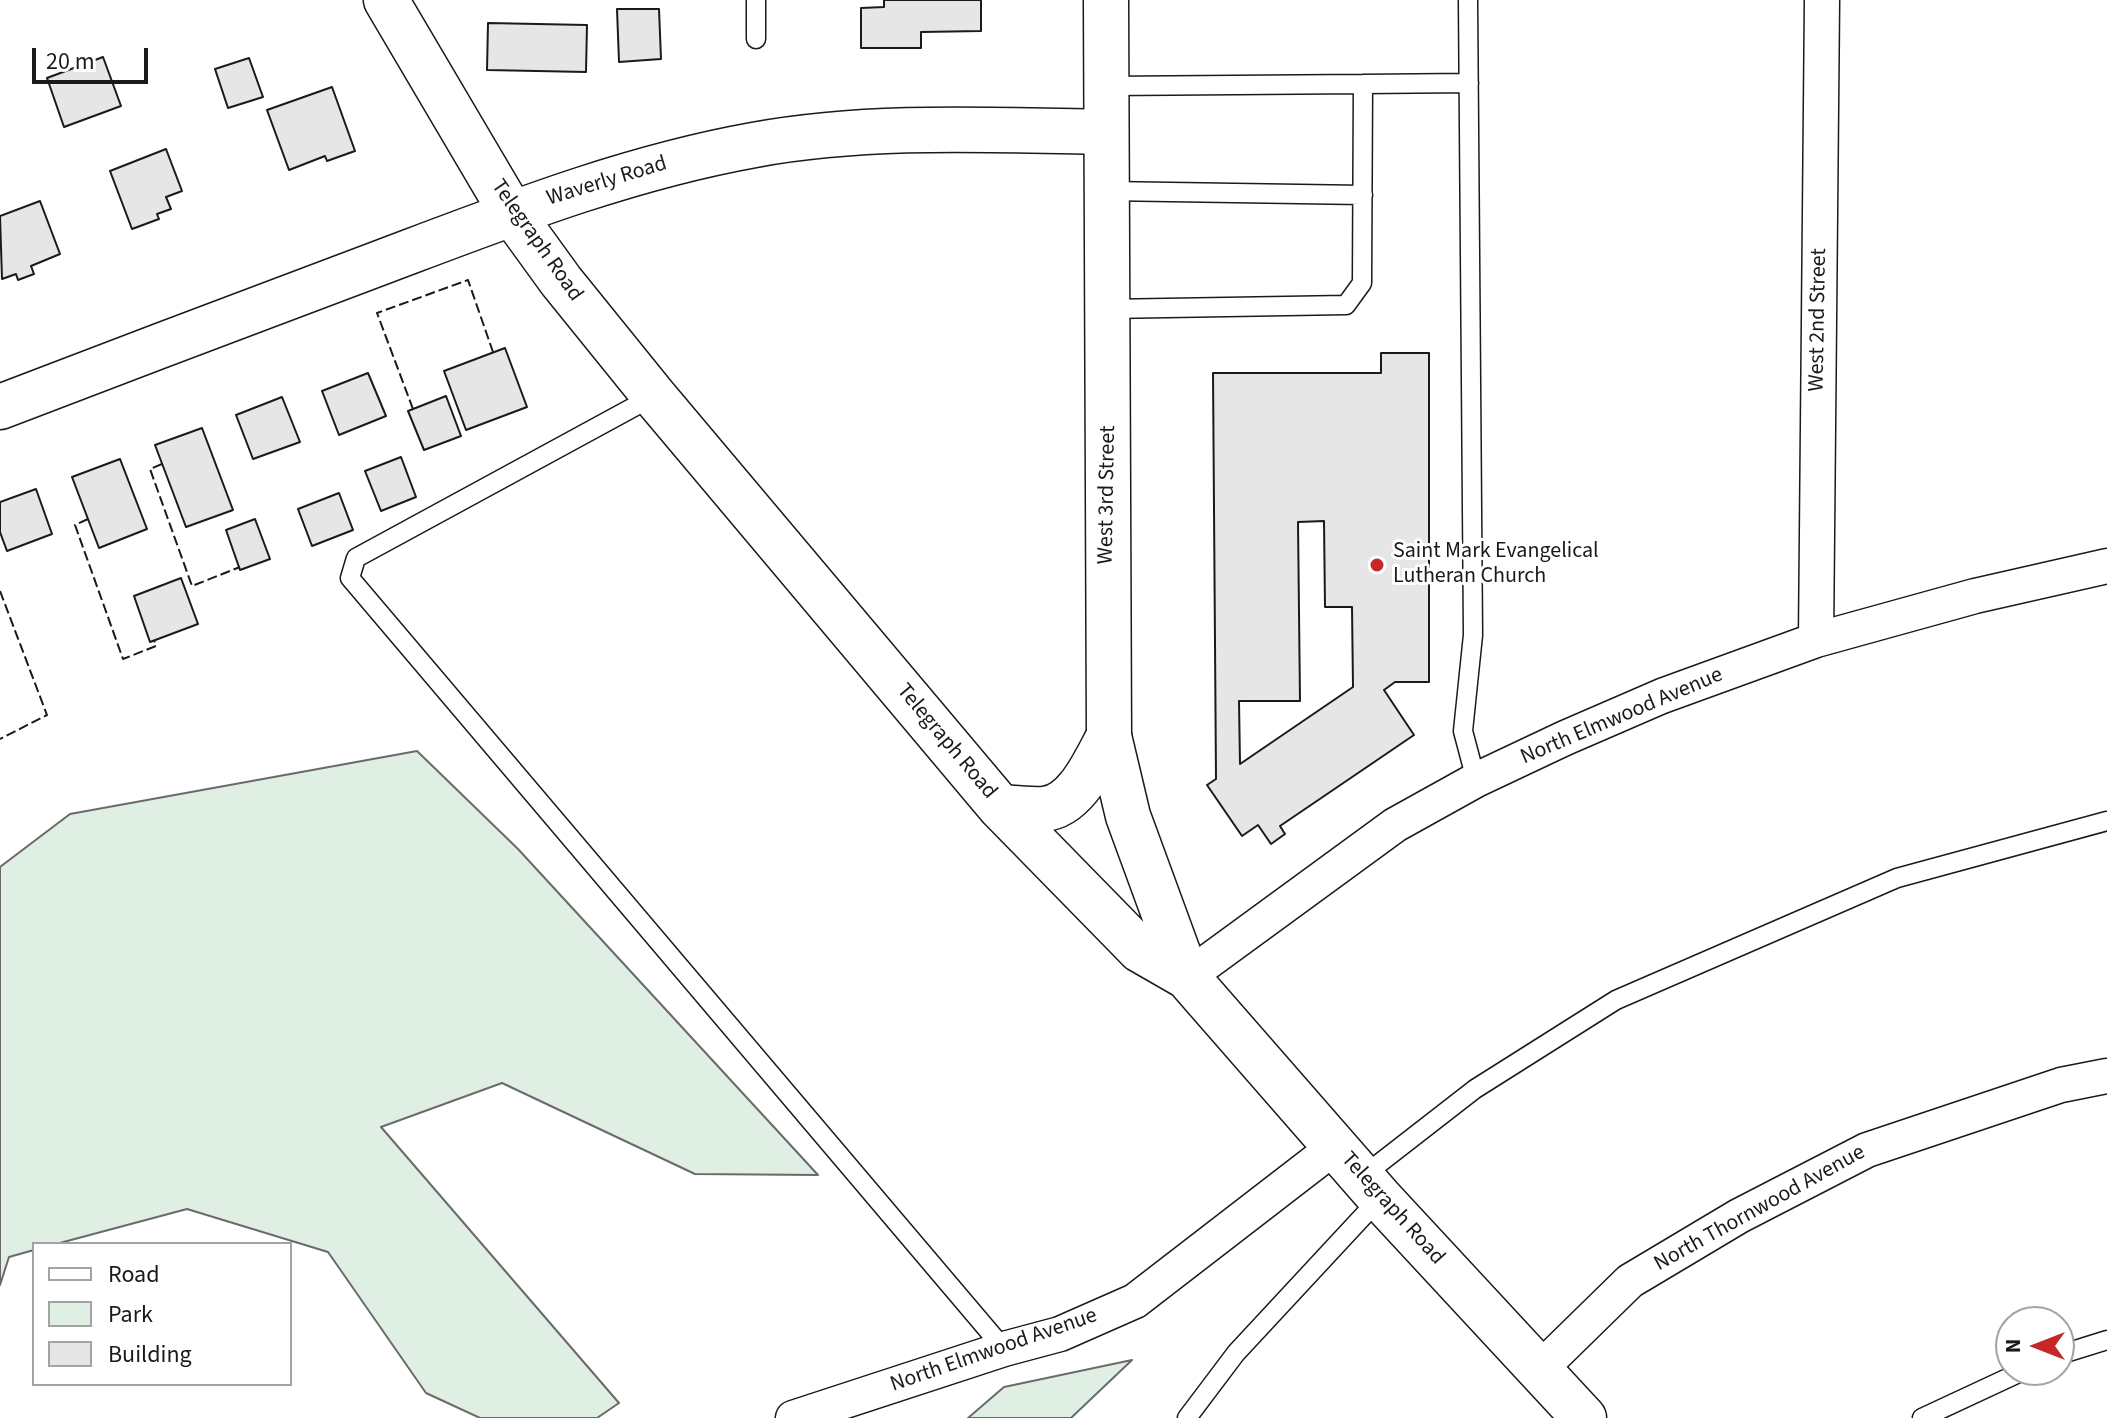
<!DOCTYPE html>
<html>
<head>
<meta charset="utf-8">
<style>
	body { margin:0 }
	#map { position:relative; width:2107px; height:1418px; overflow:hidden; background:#fff; font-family:"Source Sans 3",sans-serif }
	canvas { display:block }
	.legend { position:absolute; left:32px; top:1242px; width:260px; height:144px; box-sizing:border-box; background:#fff; border:2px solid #a3a3a3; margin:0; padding:10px 14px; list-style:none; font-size:24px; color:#1a1a1a }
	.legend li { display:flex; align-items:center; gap:16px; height:40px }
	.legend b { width:40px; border:2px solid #a3a3a3 }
	.north { position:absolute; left:1995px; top:1306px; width:80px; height:80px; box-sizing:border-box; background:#fff; border:2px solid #a3a3a3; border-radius:50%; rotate:270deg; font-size:22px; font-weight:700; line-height:32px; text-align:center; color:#1a1a1a }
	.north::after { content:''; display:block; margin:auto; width:28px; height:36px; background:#c62828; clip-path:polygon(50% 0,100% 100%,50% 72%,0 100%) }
	.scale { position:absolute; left:32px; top:48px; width:116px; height:36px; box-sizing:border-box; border:4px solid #1a1a1a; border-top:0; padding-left:10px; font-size:24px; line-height:28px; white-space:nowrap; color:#1a1a1a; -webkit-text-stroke:6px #fff; paint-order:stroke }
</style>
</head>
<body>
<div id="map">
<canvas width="2107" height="1418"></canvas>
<ul class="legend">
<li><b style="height:10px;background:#fff"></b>Road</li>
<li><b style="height:22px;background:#e0efe3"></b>Park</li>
<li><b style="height:22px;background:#e6e6e6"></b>Building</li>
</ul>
<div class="north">N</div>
<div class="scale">20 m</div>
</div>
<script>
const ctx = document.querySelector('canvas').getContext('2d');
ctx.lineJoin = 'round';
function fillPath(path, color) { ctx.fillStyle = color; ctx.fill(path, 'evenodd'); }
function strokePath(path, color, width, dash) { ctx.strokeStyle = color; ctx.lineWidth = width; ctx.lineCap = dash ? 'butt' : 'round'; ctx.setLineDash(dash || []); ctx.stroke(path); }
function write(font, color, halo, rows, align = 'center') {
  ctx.font = font + ' "Source Sans 3",sans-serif'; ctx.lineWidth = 6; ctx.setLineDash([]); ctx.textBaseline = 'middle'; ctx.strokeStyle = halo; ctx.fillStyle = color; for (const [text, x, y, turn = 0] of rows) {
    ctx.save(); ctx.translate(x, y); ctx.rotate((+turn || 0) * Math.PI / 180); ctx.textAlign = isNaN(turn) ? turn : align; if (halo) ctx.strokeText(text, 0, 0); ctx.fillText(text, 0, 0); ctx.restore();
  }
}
const green = new Path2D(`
	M417 751 518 849 818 1175 695 1174 502 1083 381 1127 619 1403 597 1418H480L426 1393 328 1252 187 1209 56 1244H34V1250L9 1257 0 1285V867L70 814Z
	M1132 1360 1071 1418H968L1004 1387Z`);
fillPath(green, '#e0efe3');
strokePath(green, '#6a6a6a', 2);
const building = new Path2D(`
	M884 0H981V31L921 32V48H861V8L884 7Z
	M617 9H659L661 59 619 62Z
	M488 23 587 25 586 72 487 70Z
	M103 57 121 106 64 127 47 78Z
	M249 58 263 97 228 108 215 69Z
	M332 87 355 151 327 161 325 156 289 170 267 110Z
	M166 149 182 191 166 197 171 209 157 214 159 219 132 229 110 171Z
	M40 201 60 254 31 266 34 274 18 280 16 274 2 279 0 216Z
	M505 348 527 407 466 430 444 371Z
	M1381 353H1429V682H1395L1384 690 1414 735 1280 826 1285 834 1271 844 1258 825 1242 836 1207 785 1216 779 1213 373H1381ZM1324 521 1325 607H1352L1353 687 1240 764 1239 701H1300L1298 522Z
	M368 373 386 416 339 435 322 391Z
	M446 396 461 436 424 450 408 411Z
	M282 397 300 442 253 459 236 415Z
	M202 428 233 510 186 527 155 445Z
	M401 457 416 497 381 511 365 471Z
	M120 459 147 529 99 548 72 477Z
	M36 489 52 534 7 551 0 532V502Z
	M339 493 353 530 312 546 298 509Z
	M255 519 270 559 240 570 226 530Z
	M181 578 198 624 150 642 134 596Z`);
fillPath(building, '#e6e6e6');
strokePath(building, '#1a1a1a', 2);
const service = new Path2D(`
	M756 0V39
	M1468 0 1473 635 1463 731 1476 780
	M1107 86 1363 84
	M1106 191 1363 195
	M1107 309 1346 305 1362 283 1363 84 1469 83
	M654 396 356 558 350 578 1004 1349
	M1363 1176 1475 1089 1616 1000 1897 878 2107 821
	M2059 1355 2107 1340
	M1187 1418 1236 1353 1380 1198
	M1922 1418 2025 1370`);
const minor = new Path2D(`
	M1816 640 1822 0
	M1187 977 1395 825 1476 780 1565 738 1662 696 1816 640 1975 596 2107 566
	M1538 1371 1630 1281 1739 1216 1867 1150 2061 1085 2107 1076
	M793 1418 1004 1349 1060 1334 1135 1301 1336 1146`);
const tertiary = new Path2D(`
	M386 0 511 212 561 281 654 396 1000 807 1140 950 1187 977 1380 1198 1584 1418
	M0 407C128 358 257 309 385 261 507 215 626 168 754 145 870 124 988 130 1105 132
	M1109 736 1128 816 1187 977
	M1000 807C1014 808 1030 810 1044 809 1077 806 1095 761 1109 736`);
const secondary = new Path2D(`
	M1106 0 1109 736`);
strokePath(service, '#1a1a1a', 21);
strokePath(minor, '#1a1a1a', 37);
strokePath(tertiary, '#1a1a1a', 47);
strokePath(secondary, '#1a1a1a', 47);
strokePath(service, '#fff', 18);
strokePath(minor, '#fff', 34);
strokePath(tertiary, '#fff', 44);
strokePath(secondary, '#fff', 44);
strokePath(new Path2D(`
	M413 409 377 313 468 280 493 352
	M162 464 150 469 192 586 240 567
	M88 519 75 525 123 659 156 646 154 640
	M0 591 47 715 0 739`), '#1a1a1a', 2, [10, 4]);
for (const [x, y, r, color] of [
	[1377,565,8,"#c62828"]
]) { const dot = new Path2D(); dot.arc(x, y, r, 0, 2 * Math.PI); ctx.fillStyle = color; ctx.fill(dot); strokePath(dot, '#fff', 3); }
write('22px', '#1a1a1a', '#fff', [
	["Waverly Road",607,182,-17],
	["Telegraph Road",536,241,55],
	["West 2nd Street",1819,320,-89],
	["West 3rd Street",1108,495,-89],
	["North Elmwood Avenue",1622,717,-23],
	["Telegraph Road",946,742,50],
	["Telegraph Road",1392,1209,48],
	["North Thornwood Avenue",1760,1209,-29],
	["North Elmwood Avenue",994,1351,-19]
]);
write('22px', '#1a1a1a', '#fff', [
	["Saint Mark Evangelical",1393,552],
	["Lutheran Church",1393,577]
], 'left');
</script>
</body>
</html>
